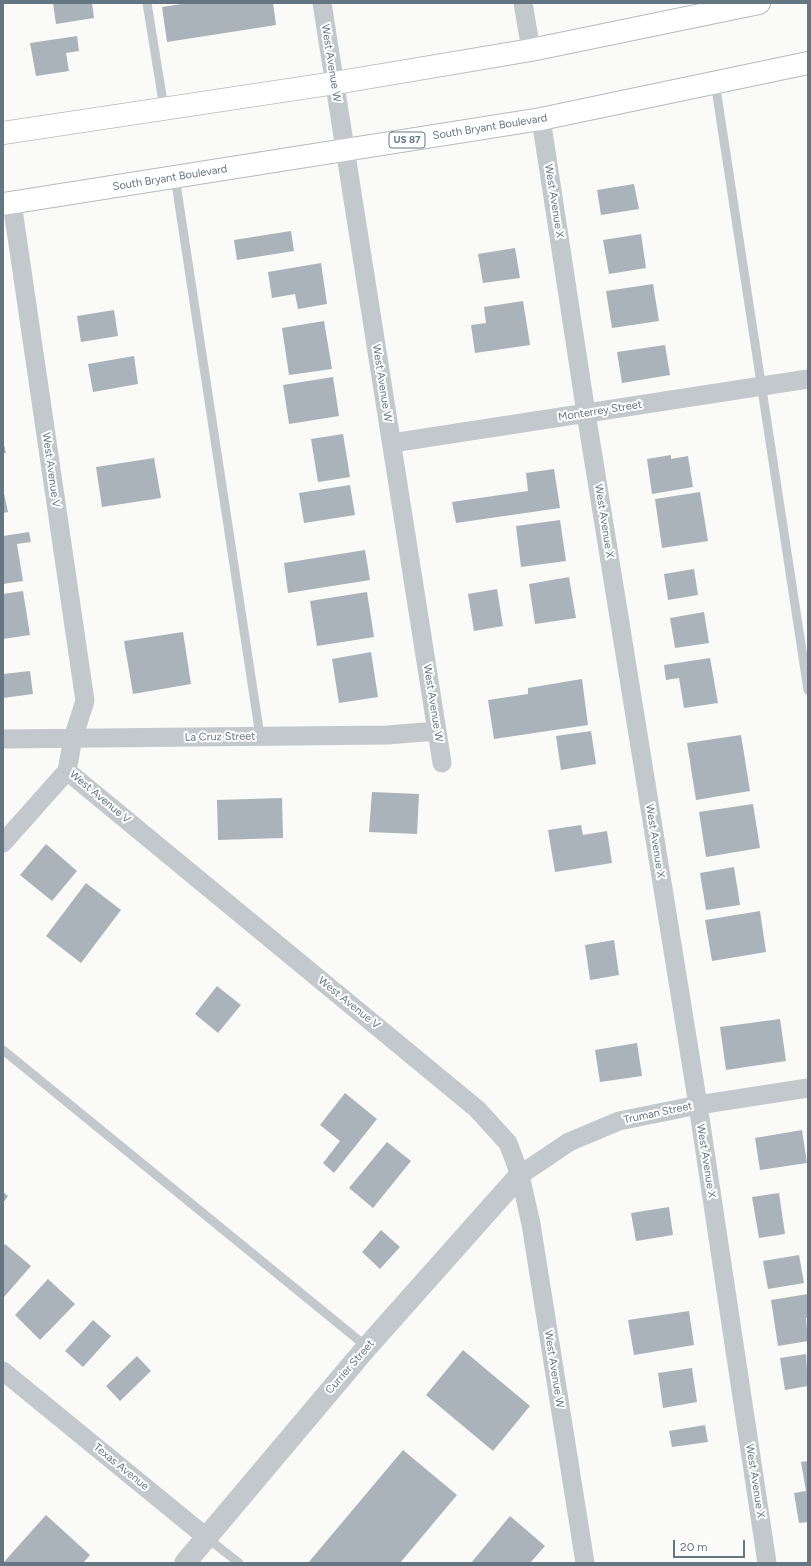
<!DOCTYPE html>
<html>
<head>
<meta charset="utf-8">
<style>
	body { margin:0 }
	#map { position:relative; width:811px; height:1566px; overflow:hidden; background:#fafaf8; font-family:Figtree,sans-serif }
	canvas { display:block }
	.frame { position:absolute; inset:0; border:4px solid #657683; pointer-events:none }
	.scale { position:absolute; left:673px; top:1540px; width:72px; height:18px; box-sizing:border-box; border:2px solid #657683; border-top:0; padding-left:5px; font-size:12px; line-height:14px; white-space:nowrap; color:#657683; -webkit-text-stroke:3px #fff; paint-order:stroke }
</style>
</head>
<body>
<div id="map">
<canvas width="811" height="1566"></canvas>
<div class="frame"></div>
<div class="scale">20 m</div>
</div>
<script>
const ctx = document.querySelector('canvas').getContext('2d');
ctx.lineJoin = 'round';
function fillPath(path, color) { ctx.fillStyle = color; ctx.fill(path, 'evenodd'); }
function strokePath(path, color, width, dash) { ctx.strokeStyle = color; ctx.lineWidth = width; ctx.lineCap = dash ? 'butt' : 'round'; ctx.setLineDash(dash || []); ctx.stroke(path); }
function write(font, color, halo, rows, align = 'center') {
  ctx.font = font + ' Figtree,sans-serif'; ctx.lineWidth = 4; ctx.setLineDash([]); ctx.textBaseline = 'middle'; ctx.strokeStyle = halo; ctx.fillStyle = color; for (const [text, x, y, turn = 0] of rows) {
    ctx.save(); ctx.translate(x, y); ctx.rotate((+turn || 0) * Math.PI / 180); ctx.textAlign = isNaN(turn) ? turn : align; if (halo) ctx.strokeText(text, 0, 0); ctx.fillText(text, 0, 0); ctx.restore();
  }
}
fillPath(new Path2D(`
	M53 3H92L94 18 56 24Z
	M188 3H273L276 25 167 42 162 7Z
	M77 36 79 51 66 53 69 71 36 76 30 43Z
	M634 184 639 209 601 215 597 190Z
	M291 231 294 251 237 260 234 240Z
	M641 234 646 268 609 274 603 240Z
	M515 248 520 278 483 283 478 254Z
	M321 263 327 304 298 309 295 294 272 298 268 272Z
	M653 284 659 321 612 328 606 291Z
	M523 301 530 345 475 353 471 325 486 323 484 307Z
	M114 310 118 336 81 342 77 316Z
	M324 321 332 369 289 375 282 328Z
	M665 345 670 375 622 383 617 352Z
	M134 356 138 384 93 392 88 364Z
	M333 377 339 416 289 424 283 385Z
	M343 434 350 477 318 482 311 439Z
	M3 441 6 453H3Z
	M671 455V459L688 456 693 487 652 494 647 459Z
	M154 458 161 498 102 507 96 467Z
	M554 469 560 508 456 523 452 502 528 491 526 473Z
	M350 485 355 515 304 523 299 493Z
	M3 489 8 512 3 513Z
	M700 492 708 541 662 548 655 499Z
	M560 520 566 561 521 567 516 526Z
	M29 532 31 542 17 544 23 581 3 584V536Z
	M365 550 370 580 288 593 284 563Z
	M694 569 698 595 668 600 664 574Z
	M569 577 576 618 535 624 529 584Z
	M497 589 503 626 474 631 468 594Z
	M23 591 30 635 3 639V594Z
	M367 592 374 637 317 646 310 601Z
	M704 612 709 643 675 648 670 618Z
	M183 632 191 684 133 694 124 641Z
	M371 652 378 697 339 703 332 659Z
	M710 658 718 703 684 708 679 678 666 680 664 665Z
	M30 671 33 694 3 698V674Z
	M582 679 588 725 494 739 488 700 528 694V688Z
	M591 731 596 764 561 770 556 736Z
	M741 735 750 791 696 800 687 743Z
	M372 792 419 794 417 834 369 832Z
	M282 798 283 838 218 840 217 800Z
	M753 804 760 848 706 857 699 812Z
	M581 825 583 835 607 831 612 863 555 872 548 830Z
	M46 844 77 871 52 901 20 875Z
	M734 867 740 905 706 910 700 873Z
	M86 883 121 910 81 963 46 936Z
	M760 911 766 952 712 961 705 920Z
	M614 940 619 975 590 980 585 945Z
	M217 986 241 1005 218 1033 195 1014Z
	M780 1019 786 1061 726 1070 720 1027Z
	M637 1043 642 1076 600 1082 595 1050Z
	M345 1093 377 1119 334 1173 323 1163 340 1141 320 1125Z
	M802 1130 807 1163 760 1170 755 1138Z
	M387 1142 411 1161 373 1208 349 1188Z
	M3 1192 8 1196 3 1203Z
	M779 1193 785 1234 759 1238 752 1197Z
	M669 1207 673 1235 636 1241 631 1213Z
	M381 1230 400 1247 380 1269 362 1252Z
	M5 1244 31 1266 4 1297 3 1296V1246Z
	M799 1255 804 1283 768 1289 763 1261Z
	M48 1279 75 1304 40 1340 15 1315Z
	M808 1294V1317L806 1318 808 1341 778 1346 771 1300Z
	M689 1311 694 1345 634 1355 628 1320Z
	M93 1320 111 1336 83 1367 65 1351Z
	M463 1350 530 1406 493 1451 426 1395Z
	M806 1354 808 1386 785 1390 780 1358Z
	M137 1356 151 1371 120 1401 106 1386Z
	M692 1368 697 1402 663 1408 658 1373Z
	M705 1425 708 1442 672 1447 669 1431Z
	M403 1450 457 1495 400 1563H308Z
	M808 1461V1522L799 1523 794 1493 806 1491 801 1462Z
	M46 1515 90 1555 83 1563H3Z
	M510 1516 545 1546 530 1563H471Z`), '#aab3b9');
const primary = new Path2D(`
	M3 133 335 83 531 50 759 3
	M3 204 541 119 808 63`);
strokePath(primary, '#b5babe', 24);
strokePath(new Path2D(`
	M147 3 164 108
	M715 82 808 690
	M175 177 260 736
	M3 1050 367 1347
	M206 1537 239 1563`), '#c3c8cc', 9);
strokePath(new Path2D(`
	M322 3 442 763
	M523 3 531 50
	M541 119 586 413 698 1105 767 1563
	M12 203 85 701 73 738 67 771
	M392 443 808 379
	M3 739 387 735 437 731
	M67 771 477 1109 508 1143 520 1175 531 1224 585 1563
	M3 843 67 771
	M520 1175 569 1142 619 1121 698 1105 808 1088
	M3 1371 206 1537`), '#c3c8cc', 19);
strokePath(new Path2D(`
	M185 1563 367 1347 520 1175`), '#c3c8cc', 22);
strokePath(primary, '#fff', 22);
for (const [x, y, w] of [
	[407,140,36]
]) { const box = new Path2D(); box.roundRect(x - w / 2, y - 8, w, 16, 3); ctx.fillStyle = '#fff'; ctx.fill(box); strokePath(box, '#657683', 1); }
write('bold 10px', '#657683', null, [
	["US 87",407,140]
]);
write('11px', '#657683', '#fff', [
	["West Avenue W",331,63,81],
	["South Bryant Boulevard",490,127,-9],
	["South Bryant Boulevard",170,178,-9],
	["West Avenue X",554,201,81],
	["West Avenue W",382,383,81],
	["Monterrey Street",600,411,-9],
	["West Avenue V",51,470,82],
	["West Avenue X",604,521,81],
	["West Avenue W",433,703,81],
	["La Cruz Street",220,737,-1],
	["West Avenue V",100,797,40],
	["West Avenue X",655,841,81],
	["West Avenue V",349,1003,39],
	["Truman Street",658,1113,-12],
	["West Avenue X",706,1161,81],
	["Currier Street",350,1367,-49],
	["West Avenue W",554,1369,81],
	["Texas Avenue",121,1467,39],
	["West Avenue X",755,1481,81]
]);
</script>
</body>
</html>
